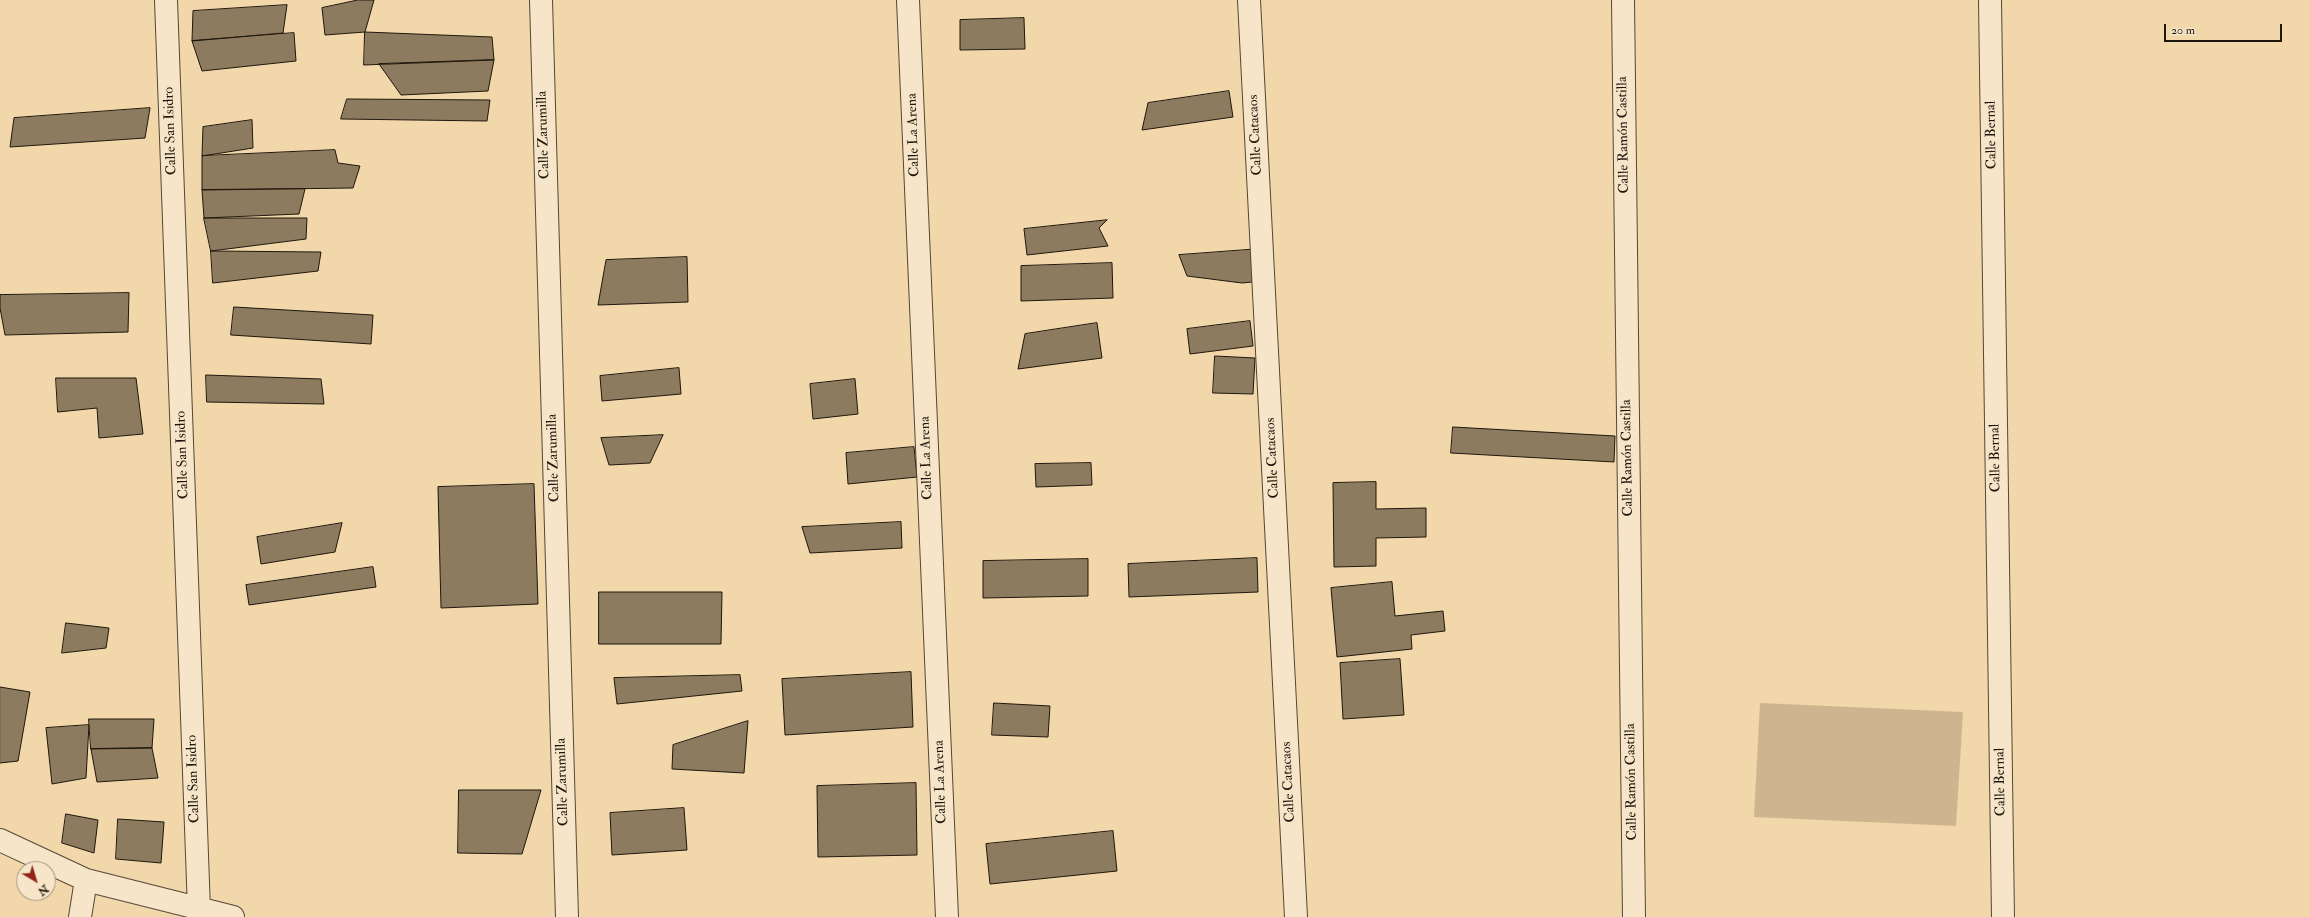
<!DOCTYPE html>
<html>
<head>
<meta charset="utf-8">
<style>
	body { margin:0 }
	#map { position:relative; width:2310px; height:917px; overflow:hidden; background:#f1d7aa; font-family:"IM FELL Double Pica",serif }
	canvas { display:block }
	.north { position:absolute; left:16px; top:861px; width:40px; height:40px; box-sizing:border-box; background:#f6e5c8; border:1px solid #a0937d; border-radius:50%; rotate:142deg; font-size:11px; font-weight:700; line-height:16px; text-align:center; color:#1f170d }
	.north::after { content:''; display:block; margin:auto; width:14px; height:18px; background:#8f2418; clip-path:polygon(50% 0,100% 100%,50% 72%,0 100%) }
	.scale { position:absolute; left:2164px; top:24px; width:118px; height:18px; box-sizing:border-box; border:2px solid #1f170d; border-top:0; padding-left:5px; font-size:12px; line-height:14px; white-space:nowrap; color:#1f170d; -webkit-text-stroke:3px #f6e5c8; paint-order:stroke }
</style>
</head>
<body>
<div id="map">
<canvas width="2310" height="917"></canvas>
<div class="north">N</div>
<div class="scale">20 m</div>
</div>
<script>
const ctx = document.querySelector('canvas').getContext('2d');
ctx.lineJoin = 'round';
function fillPath(path, color) { ctx.fillStyle = color; ctx.fill(path, 'evenodd'); }
function strokePath(path, color, width, dash) { ctx.strokeStyle = color; ctx.lineWidth = width; ctx.lineCap = dash ? 'butt' : 'round'; ctx.setLineDash(dash || []); ctx.stroke(path); }
function write(font, color, halo, rows, align = 'center') {
  ctx.font = font + ' "IM FELL Double Pica",serif'; ctx.lineWidth = 3; ctx.setLineDash([]); ctx.textBaseline = 'middle'; ctx.strokeStyle = halo; ctx.fillStyle = color; for (const [text, x, y, turn = 0] of rows) {
    ctx.save(); ctx.translate(x, y); ctx.rotate((+turn || 0) * Math.PI / 180); ctx.textAlign = isNaN(turn) ? turn : align; if (halo) ctx.strokeText(text, 0, 0); ctx.fillText(text, 0, 0); ctx.restore();
  }
}
fillPath(new Path2D(`
	M1760 703 1963 712 1956 826 1754 817Z`), '#cdb68f');
const building = new Path2D(`
	M358 0H374L365 32 325 35 322 8Z
	M287 5 283 33 192 41 193 11Z
	M1024 18 1025 49 960 50V20Z
	M365 32 492 37 494 60 364 65Z
	M294 33 296 61 202 71 192 41Z
	M494 60 488 91 401 95 379 64Z
	M1229 91 1233 117 1142 130 1148 103Z
	M347 99 490 100 487 121 341 119Z
	M150 108 145 138 10 147 14 118Z
	M252 120 253 148 202 156 203 127Z
	M335 150 338 163 360 166 353 188 202 190V156Z
	M305 189 299 214 204 218 202 190Z
	M204 218H307L306 239 211 251Z
	M1107 220 1099 228 1108 246 1027 255 1024 229Z
	M1260 249 1263 281 1242 283 1187 276 1179 255Z
	M211 251 321 252 318 271 213 283Z
	M687 257 688 302 598 305 606 260Z
	M1112 263 1113 298 1021 301V266Z
	M129 293 128 332 5 335 0 308V295Z
	M234 307 373 315 371 344 231 335Z
	M1250 321 1253 346 1190 354 1187 329Z
	M1097 323 1102 358 1018 369 1025 334Z
	M1215 356 1255 358 1253 394 1213 393Z
	M679 368 681 394 602 401 600 376Z
	M206 375 321 379 324 404 207 402Z
	M56 378H136L143 434 99 438 97 408 58 412Z
	M855 379 858 414 813 419 810 384Z
	M1453 427 1615 436 1614 462 1451 453Z
	M663 435 650 463 609 465 601 438Z
	M914 447 917 477 848 484 846 453Z
	M1091 463 1092 485 1036 487 1035 464Z
	M1376 482V509L1426 508V537L1376 538V566L1334 567 1333 483Z
	M534 484 538 604 441 608 438 487Z
	M901 522 902 548 810 553 802 527Z
	M342 523 335 552 261 564 257 537Z
	M1257 558 1258 592 1129 597 1128 564Z
	M1088 559V596L983 598V561Z
	M373 567 376 587 249 605 246 585Z
	M1392 582 1395 616 1443 611 1445 631 1411 635 1412 649 1337 657 1331 588Z
	M599 592H722L721 644H599Z
	M66 623 109 628 106 648 62 653Z
	M1400 659 1404 715 1343 719 1340 663Z
	M911 672 913 727 785 735 782 679Z
	M740 675 742 691 617 704 614 678Z
	M0 687 30 692 18 761 0 763Z
	M994 703 1050 706 1048 737 992 735Z
	M89 719H154L152 748 91 749Z
	M748 721 744 773 672 769 673 745Z
	M89 725 86 778 52 784 46 728Z
	M152 748 158 778 97 782 91 749Z
	M916 783 917 855 818 857 817 786Z
	M459 790H541L522 854 458 853Z
	M684 808 687 850 612 855 610 813Z
	M66 814 98 820 94 853 62 843Z
	M118 819 164 822 161 863 116 859Z
	M1113 831 1117 871 990 884 986 844Z`);
fillPath(building, '#8c7b5f');
strokePath(building, '#1f170d', 1);
const minor = new Path2D(`
	M166 0 199 910
	M541 0 567 917
	M908 0 947 917
	M1249 0 1296 917
	M1623 0 1634 917
	M1990 0 2003 917
	M0 840 86 880 233 917
	M80 917 86 880`);
strokePath(minor, '#544734', 24);
strokePath(minor, '#f6e5c8', 22);
write('14px', '#1f170d', '#f6e5c8', [
	["Calle San Isidro",171,131,-92],
	["Calle Zarumilla",544,135,-92],
	["Calle La Arena",914,135,-92],
	["Calle Catacaos",1256,135,-93],
	["Calle Ramón Castilla",1624,135,-91],
	["Calle Bernal",1992,135,-91],
	["Calle San Isidro",183,455,-92],
	["Calle Zarumilla",554,458,-92],
	["Calle La Arena",927,458,-92],
	["Calle Catacaos",1273,458,-93],
	["Calle Ramón Castilla",1628,458,-91],
	["Calle Bernal",1996,458,-91],
	["Calle San Isidro",194,779,-92],
	["Calle Zarumilla",563,782,-92],
	["Calle La Arena",941,782,-92],
	["Calle Catacaos",1289,782,-93],
	["Calle Ramón Castilla",1632,782,-91],
	["Calle Bernal",2001,782,-91]
]);
</script>
</body>
</html>
